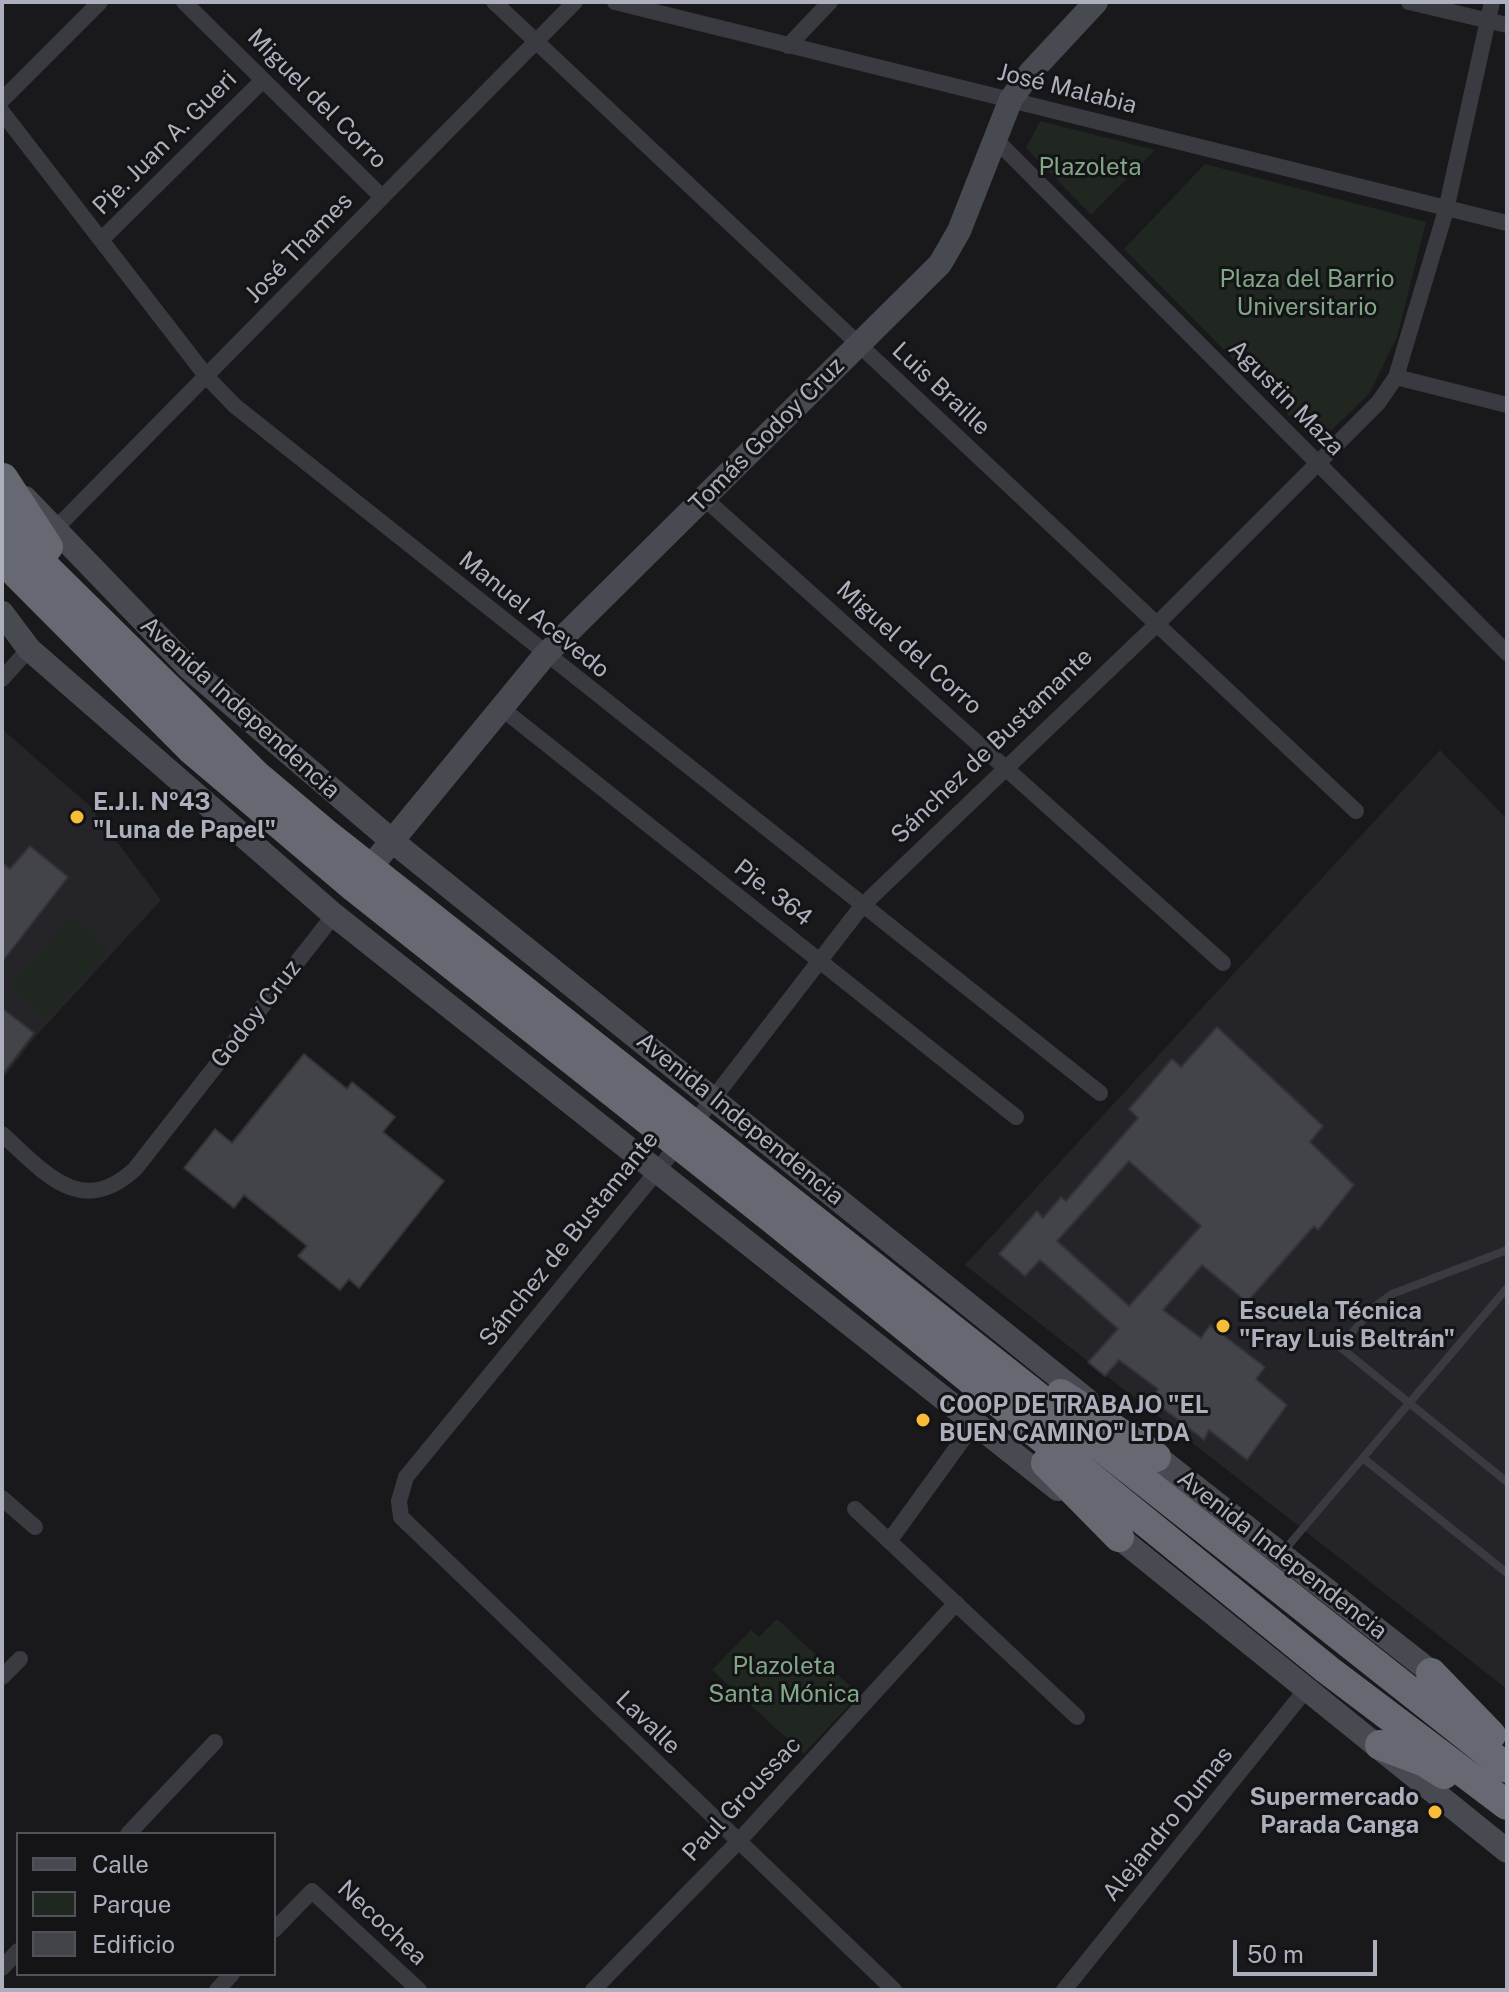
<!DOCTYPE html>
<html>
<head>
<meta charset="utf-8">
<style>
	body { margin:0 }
	#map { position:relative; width:1509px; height:1992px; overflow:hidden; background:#19191c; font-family:"Public Sans",sans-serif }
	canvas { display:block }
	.frame { position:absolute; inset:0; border:4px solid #abb0bc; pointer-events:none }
	.legend { position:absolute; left:16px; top:1832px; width:260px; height:144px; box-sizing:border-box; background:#141417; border:2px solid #505259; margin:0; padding:10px 14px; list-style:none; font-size:24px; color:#abb0bc }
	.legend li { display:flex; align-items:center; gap:16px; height:40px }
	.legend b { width:40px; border:2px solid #505259 }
	.scale { position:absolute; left:1233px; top:1940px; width:144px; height:36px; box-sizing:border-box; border:4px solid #abb0bc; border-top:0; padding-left:10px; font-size:24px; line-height:28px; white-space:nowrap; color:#abb0bc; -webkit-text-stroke:6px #141417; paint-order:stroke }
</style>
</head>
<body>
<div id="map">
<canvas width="1509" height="1992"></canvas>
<div class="frame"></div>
<ul class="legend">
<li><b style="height:10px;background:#484a51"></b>Calle</li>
<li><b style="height:22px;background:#1f2720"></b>Parque</li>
<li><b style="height:22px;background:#434449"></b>Edificio</li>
</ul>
<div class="scale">50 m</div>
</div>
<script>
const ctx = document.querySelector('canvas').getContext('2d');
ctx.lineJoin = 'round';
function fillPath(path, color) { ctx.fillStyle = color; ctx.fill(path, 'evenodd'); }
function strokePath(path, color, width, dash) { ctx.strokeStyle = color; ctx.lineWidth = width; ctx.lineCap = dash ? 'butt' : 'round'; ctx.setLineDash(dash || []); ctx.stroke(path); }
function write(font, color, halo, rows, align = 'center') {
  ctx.font = font + ' "Public Sans",sans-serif'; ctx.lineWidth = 6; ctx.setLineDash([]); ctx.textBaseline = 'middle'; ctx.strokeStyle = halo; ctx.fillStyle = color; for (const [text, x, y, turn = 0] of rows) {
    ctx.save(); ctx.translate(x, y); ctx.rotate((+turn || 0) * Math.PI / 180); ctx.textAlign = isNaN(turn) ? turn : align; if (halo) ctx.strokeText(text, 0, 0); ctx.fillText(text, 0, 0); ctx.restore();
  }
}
fillPath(new Path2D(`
	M2 729 90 806 161 900 36 1036 2 1080Z
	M1440 750 1507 819V1689L965 1265Z`), '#252529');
fillPath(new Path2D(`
	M1040 121 1155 150 1091 215 1026 148Z
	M1205 164 1426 222 1397 337 1369 394 1317 444 1124 249Z
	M72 915 109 948 47 1020 9 986Z
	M777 1619 859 1694 804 1754 712 1670 751 1630 759 1637Z`), '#1f2720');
const building = new Path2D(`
	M30 846 68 877 2 962V863L10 869Z
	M2 1008 34 1033 2 1075Z
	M1217 1027 1323 1126 1310 1142 1354 1185 1318 1230 1314 1226 1247 1302 1202 1265 1163 1310 1201 1338 1210 1325 1265 1367 1256 1379 1287 1405 1247 1460 1209 1430 1204 1440 1151 1399 1158 1389 1119 1360 1105 1376 1088 1362 1118 1329 1040 1260 1025 1276 999 1254 1037 1211 1043 1218 1061 1197 1066 1201 1138 1118 1129 1109 1172 1059 1181 1067ZM1129 1161 1201 1226 1129 1306 1057 1241Z
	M304 1054 347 1089 352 1082 395 1117 383 1132 444 1181 359 1288 349 1279 340 1290 298 1256 307 1246 244 1195 234 1208 184 1168 215 1129 232 1143Z`);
fillPath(building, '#434449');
strokePath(building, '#333338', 2);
strokePath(new Path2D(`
	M1507 1250 1392 1294 1373 1308 1340 1347 1507 1482
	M1363 1458 1507 1573
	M1282 1553 1507 1288`), '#3a3b41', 8);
strokePath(new Path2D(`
	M184 2 382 197
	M494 2 1356 811
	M615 2 1507 223
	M1409 2 1507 25
	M788 46 830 2
	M2 100 100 2
	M2 112 207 377 235 406 1100 1093
	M997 141 1507 653
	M101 240 263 80
	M1396 377 1507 405
	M704 498 1223 963
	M57 527 575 2
	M2 679 29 649
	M500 707 1016 1117
	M2 1134C44 1172 81 1219 135 1169L334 915
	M2 1498 35 1527
	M855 1509 1077 1717
	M890 1540 974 1424
	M2 1677 20 1659
	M128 1834 215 1742
	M274 1930 312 1891 419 1990
	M2 1968 18 1951
	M217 1990 232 1974
	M593 1990 737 1843 956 1603
	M894 1990 401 1517 399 1501 406 1477 658 1170 862 906 1156 625 1378 403 1396 377 1446 210 1492 2
	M1064 1990 1308 1687`), '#3a3b41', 16);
strokePath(new Path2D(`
	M25 498 188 667 391 840 1087 1400
	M2 613 29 649 334 915 1058 1489
	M359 881 545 655 940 264 959 231 1011 99 1030 73 1096 2
	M1143 1446 1445 1683
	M1106 1527 1507 1851`), '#484a51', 24);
strokePath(new Path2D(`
	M3 478 48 547
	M2 518 34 556 256 775 325 833 1507 1768
	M2 559 191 749 354 887 774 1220 1328 1670 1507 1805
	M1061 1394 1156 1457
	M1046 1463 1119 1537
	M1431 1673 1491 1735
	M1380 1745 1425 1762 1444 1774`), '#666972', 30);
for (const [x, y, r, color] of [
	[77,817,8,"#f8bd36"],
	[1223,1326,8,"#f8bd36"],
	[923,1420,8,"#f8bd36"],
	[1435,1812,8,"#f8bd36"]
]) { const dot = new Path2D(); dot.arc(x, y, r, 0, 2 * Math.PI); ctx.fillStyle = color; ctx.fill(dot); strokePath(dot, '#141417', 3); }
write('24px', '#abb0bc', '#141417', [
	["José Malabia",1067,89,14],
	["Miguel del Corro",317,99,45],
	["Pje. Juan A. Gueri",165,143,-45],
	["José Thames",299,248,-46],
	["Luis Braille",941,389,43],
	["Agustin Maza",1286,398,45],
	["Tomás Godoy Cruz",767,435,-45],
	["Manuel Acevedo",534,615,39],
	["Miguel del Corro",909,648,42],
	["Avenida Independencia",240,708,42],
	["Sánchez de Bustamante",992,746,-44],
	["Pje. 364",773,893,38],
	["Godoy Cruz",256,1014,-52],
	["Avenida Independencia",740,1119,39],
	["Sánchez de Bustamante",569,1239,-51],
	["Avenida Independencia",1282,1555,38],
	["Lavalle",648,1723,44],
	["Paul Groussac",742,1799,-47],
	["Alejandro Dumas",1168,1824,-51],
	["Necochea",382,1923,43]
]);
write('24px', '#82a786', '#141417', [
	["Plazoleta",1090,168],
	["Plaza del Barrio",1307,280],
	["Universitario",1307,308],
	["Plazoleta",784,1667],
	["Santa Mónica",784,1695]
]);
write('bold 24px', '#abb0bc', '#141417', [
	["E.J.I. Nº43",93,803],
	["\"Luna de Papel\"",93,831],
	["Escuela Técnica",1239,1312],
	["\"Fray Luis Beltrán\"",1239,1340],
	["COOP DE TRABAJO \"EL",939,1406],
	["BUEN CAMINO\" LTDA",939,1434],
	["Supermercado",1419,1798,"right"],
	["Parada Canga",1419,1826,"right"]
], 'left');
</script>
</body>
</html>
